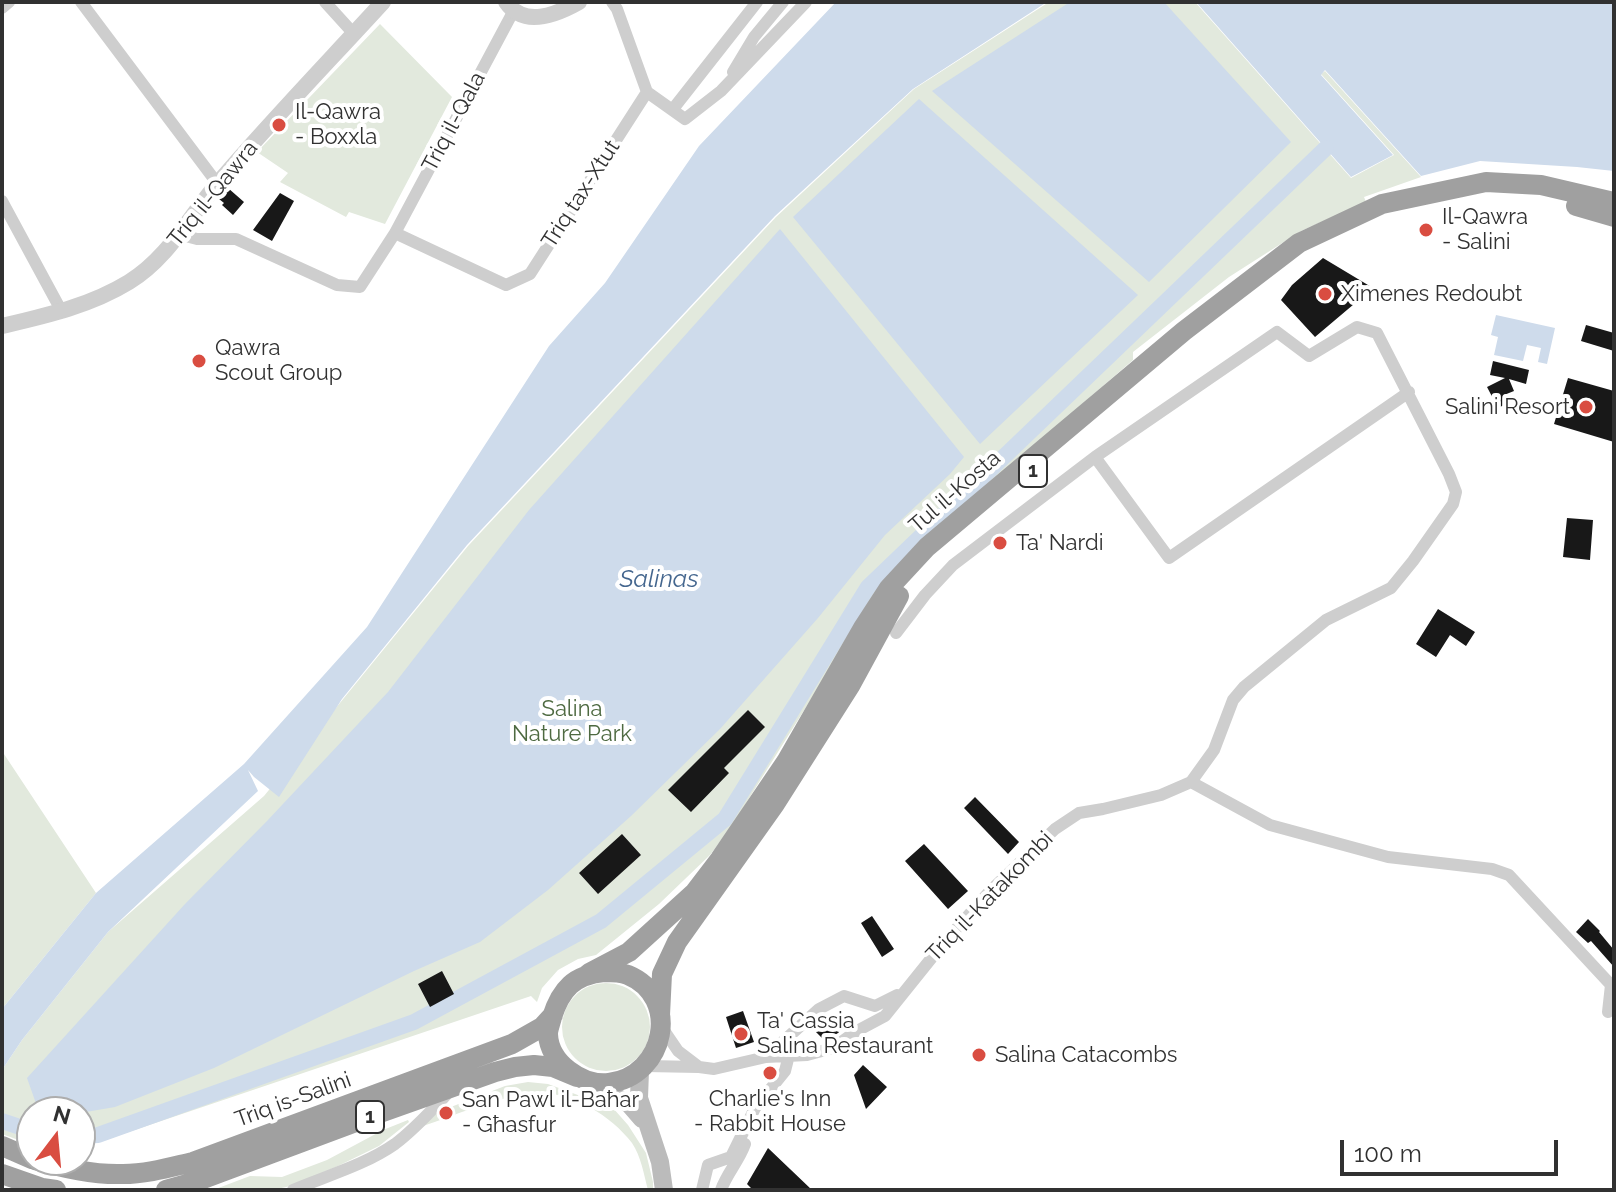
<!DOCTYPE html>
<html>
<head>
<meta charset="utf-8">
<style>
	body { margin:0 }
	#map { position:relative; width:1616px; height:1192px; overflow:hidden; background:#fff; font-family:Raleway,sans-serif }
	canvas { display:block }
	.frame { position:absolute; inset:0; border:4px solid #313131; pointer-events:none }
	.north { position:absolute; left:16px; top:1096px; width:80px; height:80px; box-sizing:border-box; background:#fff; border:2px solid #adadad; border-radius:50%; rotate:16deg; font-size:22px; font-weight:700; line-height:32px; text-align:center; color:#313131 }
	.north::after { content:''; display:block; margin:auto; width:28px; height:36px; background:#d94d41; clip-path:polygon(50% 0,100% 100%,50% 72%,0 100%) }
	.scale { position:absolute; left:1340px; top:1140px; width:218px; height:36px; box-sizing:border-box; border:4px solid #313131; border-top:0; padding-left:10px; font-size:24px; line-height:28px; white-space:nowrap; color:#313131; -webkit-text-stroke:6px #fff; paint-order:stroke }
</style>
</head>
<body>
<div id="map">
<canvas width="1616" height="1192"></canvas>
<div class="frame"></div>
<div class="north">N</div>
<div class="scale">100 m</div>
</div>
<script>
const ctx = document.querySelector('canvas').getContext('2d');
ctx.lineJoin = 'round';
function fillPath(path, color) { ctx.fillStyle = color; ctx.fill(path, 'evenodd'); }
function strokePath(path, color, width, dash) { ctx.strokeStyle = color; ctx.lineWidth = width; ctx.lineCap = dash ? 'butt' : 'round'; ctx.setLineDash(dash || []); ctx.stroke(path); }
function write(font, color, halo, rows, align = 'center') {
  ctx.font = font + ' Raleway,sans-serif'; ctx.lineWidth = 8; ctx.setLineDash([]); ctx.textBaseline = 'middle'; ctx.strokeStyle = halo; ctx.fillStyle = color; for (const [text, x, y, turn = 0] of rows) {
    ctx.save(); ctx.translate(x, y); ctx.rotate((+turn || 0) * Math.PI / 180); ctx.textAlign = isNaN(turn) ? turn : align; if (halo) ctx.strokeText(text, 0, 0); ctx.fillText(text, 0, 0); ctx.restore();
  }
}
fillPath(new Path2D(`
	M1049 2H1195L1351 178 1394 155 1321 74 1325 71 1421 177 1364 197 1366 202 1301 231 1229 277 1133 352V360L1023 455 880 589 731 827 710 855 659 904 596 955 578 959 558 970 542 988 537 1002 531 996 105 1140 80 1143V1112H32V1145L2 1134V1070L22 1040 108 932 264 796 468 546 776 217 914 89Z
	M380 24 452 97 385 224 349 212 346 217 280 182 288 173 257 152Z
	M2 751 96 893 2 1009Z
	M562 1027a44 44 0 1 1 88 0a44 44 0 1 1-88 0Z
	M528 1082 548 1084 613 1108 628 1125 646 1153 653 1182V1190H648C644 1175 641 1156 632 1143 608 1112 564 1087 524 1094 490 1100 456 1115 423 1126L438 1112 505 1086Z
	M408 1120 409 1122 379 1146 338 1166 291 1186 272 1190H213L250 1176 282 1177 327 1160 383 1130Z`), '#e2e9dd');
fillPath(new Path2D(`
	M836 2H1047L913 89 775 216 467 545 342 699 279 797 254 777 248 770 258 791 108 932 22 1040 2 1070V1009L96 893 244 764 367 627 549 346 605 283 699 146Z
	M1070 2H1164L1291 142 1149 282 932 91Z
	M1196 2H1614V171L1577 167 1480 161 1421 176 1325 70 1321 75 1393 155 1351 177Z
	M919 99 1138 295 980 444 793 217Z
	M780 229 964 457 950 474 885 535 818 618 720 729 631 816 548 890 480 942 414 971 214 1068 115 1107 80 1113 39 1112 27 1078 185 904 267 821 388 692 529 510Z
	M1496 315 1555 328 1547 364 1538 362 1541 348 1527 345 1523 361 1494 355 1498 337 1491 335Z`), '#cedbeb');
strokePath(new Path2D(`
	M2 1121 32 1131
	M80 1136 98 1135 414 1022 601 921 725 819 868 587 1326 148`), '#cedbeb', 16);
fillPath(new Path2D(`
	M228 188 244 202 233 215 222 205 224 203 219 199Z
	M280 193 294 201 272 241 253 230Z
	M1323 258 1373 288 1315 337 1281 300 1292 285Z
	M1586 325 1614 333V351L1581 341Z
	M1493 361 1529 370 1526 384 1509 379 1514 391 1504 395 1508 403 1498 408 1487 387 1505 378 1490 375Z
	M1568 378 1614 391V442L1554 424Z
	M1567 518 1593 520 1590 560 1563 557Z
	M1438 609 1475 632 1466 646 1450 635 1436 657 1416 644Z
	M748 710 765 727 724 768 729 773 691 812 668 790Z
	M975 797 1019 842 1008 854 964 808Z
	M622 834 641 855 598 894 579 873Z
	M924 844 968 891 948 909 905 861Z
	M872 916 894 949 882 957 861 923Z
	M1588 919 1600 931 1599 932 1614 950V967L1591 941 1588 943 1576 932Z
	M442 971 454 994 430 1007 418 984Z
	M743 1011 754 1042 736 1048 726 1017Z
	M834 1014 846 1026 838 1033 825 1041 815 1031Z
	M863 1065 887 1087 866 1109 854 1075Z
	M768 1148 812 1190H753L747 1184Z`), '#181818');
strokePath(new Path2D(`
	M81 2 217 183
	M325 2 354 34
	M612 2 617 9 647 92 685 119 721 91 806 2
	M2 8 9 2
	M733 72 754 37 783 2
	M673 109 757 2
	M2 201 62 312
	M395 233 506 285 530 274 647 92
	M178 234 197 239H236L337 285 360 287 395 233 513 12
	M1095 457 1169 558 1409 392
	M896 633 925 595 953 565 1095 457 1277 332 1309 356 1357 327 1377 333 1449 474 1456 492 1453 504 1413 561 1391 588 1326 620 1244 687 1233 700 1214 750 1191 782
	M766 1057 819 1009 844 996 875 1006 897 995
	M646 1066 699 1067 678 1051 661 1026
	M699 1067 714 1069 766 1057 807 1055 833 1048 855 1032 885 1016 942 945 990 891 1055 829 1079 813 1103 809 1161 795 1191 782 1270 825 1388 857 1492 869 1509 875 1611 985 1608 1012
	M293 1190C326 1176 365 1165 395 1144 415 1129 432 1110 449 1092
	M702 1190 708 1165 731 1157 755 1108 785 1071 789 1055
	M721 1190C727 1173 739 1161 745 1144`), '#cecece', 12);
strokePath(new Path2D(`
	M506 2C524 28 556 15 579 2
	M2 326C45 316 90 306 129 282 168 258 189 217 218 183 271 121 328 62 383 2`), '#cecece', 16);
strokePath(new Path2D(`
	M640 1071 639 1098 660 1162 664 1190
	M590 1082 629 1104 642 1119`), '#bbb', 18);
strokePath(new Path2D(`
	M1576 206 1614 217
	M604 972C612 972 621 972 628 975 681 997 666 1076 609 1083 582 1086 549 1063 548 1034 548 1029 551 1022 552 1017 561 989 574 975 604 972Z
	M589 973 629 952 694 893 720 859 786 762 863 628 889 588 927 547 1184 331 1299 243 1382 204 1486 182 1541 185 1614 202
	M660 1015 662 974 677 942 775 804 850 686 899 596
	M2 1146 32 1159
	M35 1160C64 1168 93 1175 123 1174 147 1174 171 1167 193 1162L512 1044 542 1027 553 1015
	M2 1174 42 1188 56 1190
	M166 1190 198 1181 383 1112 495 1072 515 1067 534 1065 553 1067 577 1077`), '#a0a0a0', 20);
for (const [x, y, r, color] of [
	[279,125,8,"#d94d41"],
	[1426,230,8,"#d94d41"],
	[1325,294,8,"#d94d41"],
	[199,361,8,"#d94d41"],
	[1586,407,8,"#d94d41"],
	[1000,543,8,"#d94d41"],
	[741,1034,8,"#d94d41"],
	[979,1055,8,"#d94d41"],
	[770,1073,8,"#d94d41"],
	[446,1113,8,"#d94d41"]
]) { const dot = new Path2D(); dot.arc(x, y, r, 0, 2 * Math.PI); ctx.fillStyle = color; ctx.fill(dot); strokePath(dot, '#fff', 3); }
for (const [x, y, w] of [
	[1033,471,28],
	[370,1117,28]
]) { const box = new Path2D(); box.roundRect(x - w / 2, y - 16, w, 32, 6); ctx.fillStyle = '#fff'; ctx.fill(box); strokePath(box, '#313131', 2); }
write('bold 20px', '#313131', null, [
	["1",1033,471],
	["1",370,1117]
]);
write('22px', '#313131', '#fff', [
	["Il-Qawra",295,112],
	["- Boxxla",295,137],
	["Il-Qawra",1442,217],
	["- Salini",1442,242],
	["Ximenes Redoubt",1341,294],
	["Qawra",215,348],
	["Scout Group",215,373],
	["Salini Resort",1570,407,"right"],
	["Ta' Nardi",1016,543],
	["Ta' Cassia",757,1021],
	["Salina Restaurant",757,1046],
	["Salina Catacombs",995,1055],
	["Charlie's Inn",770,1099,"center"],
	["- Rabbit House",770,1124,"center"],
	["San Pawl il-Baħar",462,1100],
	["- Għasfur",462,1125]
], 'left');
write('22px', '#313131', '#fff', [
	["Triq il-Qala",454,122,-62],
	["Triq il-Qawra",213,194,-51],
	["Triq tax-Xtut",581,194,-57],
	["Tul il-Kosta",955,492,-41],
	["Triq il-Katakombi",990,897,-46],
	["Triq is-Salini",293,1100,-20]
]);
write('22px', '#4e6a41', '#fff', [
	["Salina",572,709],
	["Nature Park",572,734]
]);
write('italic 24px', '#44668e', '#fff', [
	["Salinas",659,580]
]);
</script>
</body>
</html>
